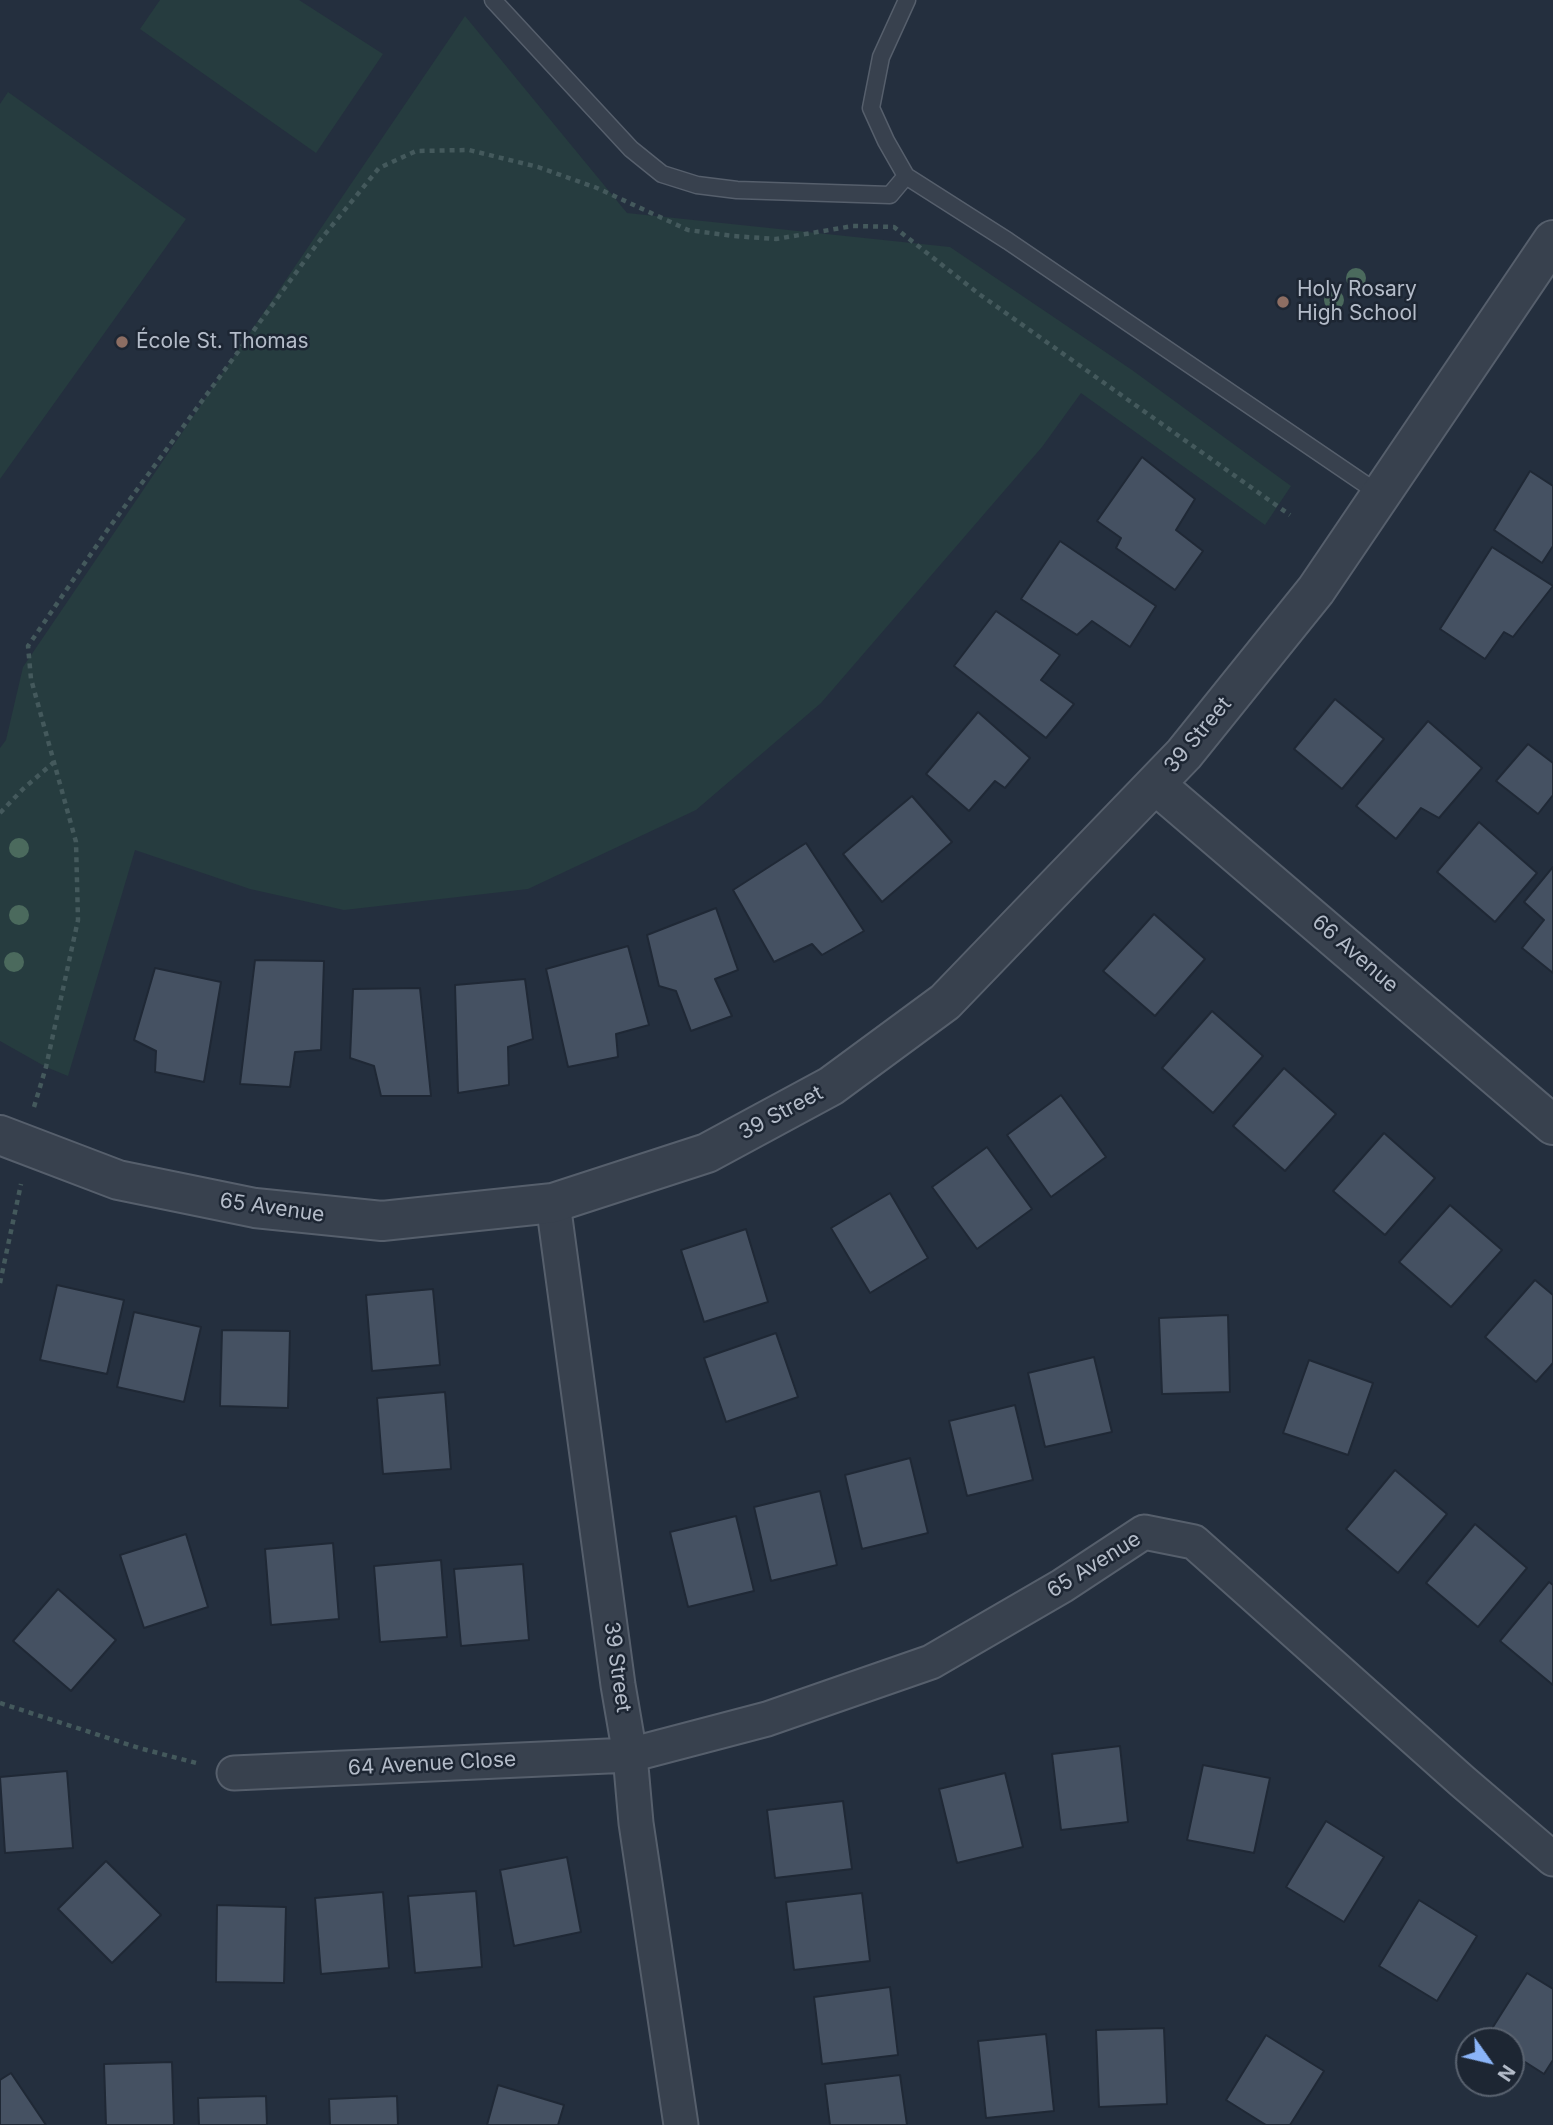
<!DOCTYPE html>
<html>
<head>
<meta charset="utf-8">
<style>
	body { margin:0 }
	#map { position:relative; width:1553px; height:2125px; overflow:hidden; background:#242f3e; font-family:Inter,sans-serif }
	canvas { display:block }
	.north { position:absolute; left:1455px; top:2027px; width:70px; height:70px; box-sizing:border-box; background:#1d2633; border:2px solid #59626f; border-radius:50%; rotate:124deg; font-size:19px; font-weight:700; line-height:28px; text-align:center; color:#b4bcc9 }
	.north::after { content:''; display:block; margin:auto; width:24px; height:32px; background:#8ab4f8; clip-path:polygon(50% 0,100% 100%,50% 72%,0 100%) }
</style>
</head>
<body>
<div id="map">
<canvas width="1553" height="2125"></canvas>
<div class="north">N</div>
</div>
<script>
const ctx = document.querySelector('canvas').getContext('2d');
ctx.lineJoin = 'round';
function fillPath(path, color) { ctx.fillStyle = color; ctx.fill(path, 'evenodd'); }
function strokePath(path, color, width, dash) { ctx.strokeStyle = color; ctx.lineWidth = width; ctx.lineCap = dash ? 'butt' : 'round'; ctx.setLineDash(dash || []); ctx.stroke(path); }
function write(font, color, halo, rows, align = 'center') {
  ctx.font = font + ' Inter,sans-serif'; ctx.lineWidth = 5; ctx.setLineDash([]); ctx.textBaseline = 'middle'; ctx.strokeStyle = halo; ctx.fillStyle = color; for (const [text, x, y, turn = 0] of rows) {
    ctx.save(); ctx.translate(x, y); ctx.rotate((+turn || 0) * Math.PI / 180); ctx.textAlign = isNaN(turn) ? turn : align; if (halo) ctx.strokeText(text, 0, 0); ctx.fillText(text, 0, 0); ctx.restore();
  }
}
fillPath(new Path2D(`
	M160 0H299L383 54 316 153 140 29Z
	M465 16 627 213 950 247 1132 370 1291 486 1265 525 1081 393 1042 447 821 703 696 810 528 889 344 910 250 889 135 850 68 1076 46 1067 0 1041V748L6 740 23 667Z
	M8 92 186 219 0 479V104Z`), '#263c3f');
const building = new Path2D(`
	M1142 457 1195 499 1176 530 1203 551 1175 590 1116 548 1121 538 1097 521Z
	M1530 471 1553 486V546L1542 563 1494 530Z
	M1060 541 1156 606 1130 647 1092 621 1077 635 1021 599Z
	M1492 547 1553 586 1513 637 1504 632 1485 659 1440 629Z
	M996 611 1060 655 1041 680 1074 704 1046 738 954 666Z
	M1335 699 1384 739 1342 789 1294 749Z
	M978 712 1030 758 1005 788 995 781 969 811 926 774Z
	M1428 721 1482 768 1439 818 1421 808 1396 839 1356 806Z
	M1528 744 1553 763V795L1538 814 1496 781Z
	M912 796 952 842 882 902 843 854Z
	M1479 822 1537 873 1495 922 1437 872Z
	M806 843 864 931 822 955 812 944 774 962 733 890Z
	M1553 867V973L1522 948 1544 920 1524 902Z
	M716 908 738 970 715 979 732 1016 691 1031 676 991 659 986 647 935Z
	M1154 914 1205 959 1155 1016 1103 971Z
	M628 946 649 1025 616 1034 618 1057 568 1067 546 969Z
	M255 960 324 961 321 1050 295 1052 290 1087 240 1084Z
	M155 968 221 982 204 1082 155 1072 156 1051 134 1040Z
	M525 979 533 1039 508 1047 509 1085 458 1093 455 985Z
	M420 988 431 1096H381L374 1066 350 1058 353 989Z
	M1212 1011 1263 1056 1213 1113 1162 1068Z
	M1284 1068 1336 1114 1285 1171 1233 1126Z
	M1061 1095 1106 1157 1051 1197 1007 1135Z
	M1384 1133 1435 1178 1385 1235 1333 1191Z
	M987 1147 1032 1209 977 1249 932 1187Z
	M890 1193 928 1258 870 1293 831 1228Z
	M1450 1205 1502 1250 1451 1307 1399 1262Z
	M746 1229 768 1302 704 1322 681 1250Z
	M1535 1280 1553 1295V1363L1536 1382 1485 1337Z
	M57 1285 124 1300 107 1374 40 1360Z
	M433 1289 440 1365 372 1371 366 1295Z
	M134 1312 201 1327 184 1402 117 1387Z
	M1228 1315 1230 1392 1162 1394 1159 1318Z
	M222 1330 290 1331 288 1408 220 1406Z
	M776 1333 798 1397 726 1422 704 1358Z
	M1094 1357 1112 1432 1045 1447 1028 1373Z
	M1309 1360 1373 1383 1348 1455 1283 1433Z
	M445 1392 451 1469 383 1474 377 1398Z
	M1015 1405 1033 1480 967 1496 949 1421Z
	M910 1458 928 1533 862 1549 845 1475Z
	M1395 1470 1447 1514 1398 1573 1346 1529Z
	M820 1491 837 1565 771 1581 754 1507Z
	M736 1516 754 1591 688 1607 670 1532Z
	M1475 1524 1527 1568 1478 1627 1426 1583Z
	M186 1534 208 1607 144 1628 120 1555Z
	M333 1543 339 1619 271 1625 265 1549Z
	M441 1560 447 1637 380 1642 374 1566Z
	M523 1564 529 1640 461 1646 454 1569Z
	M1549 1582 1553 1585V1685L1500 1641Z
	M58 1589 116 1640 71 1691 13 1641Z
	M1120 1746 1128 1822 1061 1830 1052 1754Z
	M1203 1765 1270 1778 1254 1853 1187 1840Z
	M67 1771 73 1848 5 1853 0 1777Z
	M1005 1773 1023 1847 957 1863 939 1789Z
	M843 1801 852 1869 775 1878 767 1810Z
	M1326 1821 1384 1857 1344 1922 1286 1887Z
	M567 1857 581 1932 514 1946 500 1870Z
	M106 1861 161 1915 112 1963 58 1909Z
	M476 1891 482 1967 415 1973 408 1896Z
	M383 1892 389 1968 321 1974 315 1898Z
	M862 1893 870 1961 794 1970 786 1902Z
	M1419 1900 1477 1936 1437 2001 1379 1966Z
	M217 1905 286 1907 284 1983 216 1982Z
	M1527 1973 1553 1989V2060L1544 2074 1511 2053V2041H1491L1486 2038Z
	M890 1987 898 2055 822 2064 814 1997Z
	M1164 2028 1167 2104 1099 2107 1096 2030Z
	M1046 2034 1054 2111 986 2118 978 2041Z
	M1266 2035 1324 2071 1290 2125H1266L1226 2100Z
	M172 2062 174 2125H106L104 2064Z
	M11 2073 46 2125H0V2080Z
	M900 2075 907 2125H830L825 2084Z
	M498 2085 564 2105 558 2125H487Z
	M266 2096 267 2125H199L198 2098Z
	M397 2096 398 2125H330L329 2099Z`);
fillPath(building, '#455162');
strokePath(building, '#1f2835', 2);
const service = new Path2D(`
	M493 0 631 149 662 174 697 185 737 190 890 195 906 176
	M907 0 881 57 871 108 886 141 906 176 1008 241 1381 495`);
const minor = new Path2D(`
	M553 1203 618 1685 630 1755 636 1823 681 2125
	M234 1773 630 1755 767 1719 931 1662 1062 1586 1144 1532 1194 1542 1462 1781 1553 1859`);
const tertiary = new Path2D(`
	M1156 785 1553 1125
	M0 1135 118 1180 255 1208 382 1221 553 1203 707 1153 831 1086 945 1002 1184 754 1316 590 1553 240`);
strokePath(service, '#565f6c', 19);
strokePath(minor, '#565f6c', 37);
strokePath(tertiary, '#565f6c', 42);
strokePath(new Path2D(`
	M0 813 23 789 53 763
	M34 1107 46 1067 78 920 76 842 31 679 28 646 106 532 317 244 379 168 416 151 469 150 538 167 597 188 688 230 733 236 776 239 853 226 894 227 979 294 1290 515
	M0 1283 21 1184
	M0 1703 139 1748 200 1764`), '#44595c', 4.5, [5, 5]);
strokePath(service, '#38414e', 16);
strokePath(minor, '#38414e', 33);
strokePath(tertiary, '#38414e', 38);
ctx.fillStyle = '#4b6a5d';
for (const [x, y] of [
	[1356,278],
	[1334,300],
	[19,848],
	[19,915],
	[14,962]
]) { ctx.beginPath(); ctx.arc(x, y, 10, 0, 2 * Math.PI); ctx.fill(); }
for (const [x, y, r, color] of [
	[1283,302,7,"#8d6e63"],
	[122,342,7,"#8d6e63"]
]) { const dot = new Path2D(); dot.arc(x, y, r, 0, 2 * Math.PI); ctx.fillStyle = color; ctx.fill(dot); strokePath(dot, '#1d2633', 2.5); }
write('21px', '#b4bcc9', '#1d2633', [
	["Holy Rosary",1297,290],
	["High School",1297,314],
	["École St. Thomas",136,342]
], 'left');
write('21px', '#b4bcc9', '#1d2633', [
	["39 Street",1198,735,-50],
	["66 Avenue",1355,954,41],
	["39 Street",781,1113,-28],
	["65 Avenue",272,1208,8],
	["65 Avenue",1094,1565,-32],
	["39 Street",617,1667,82],
	["64 Avenue Close",432,1764,-3]
]);
</script>
</body>
</html>
